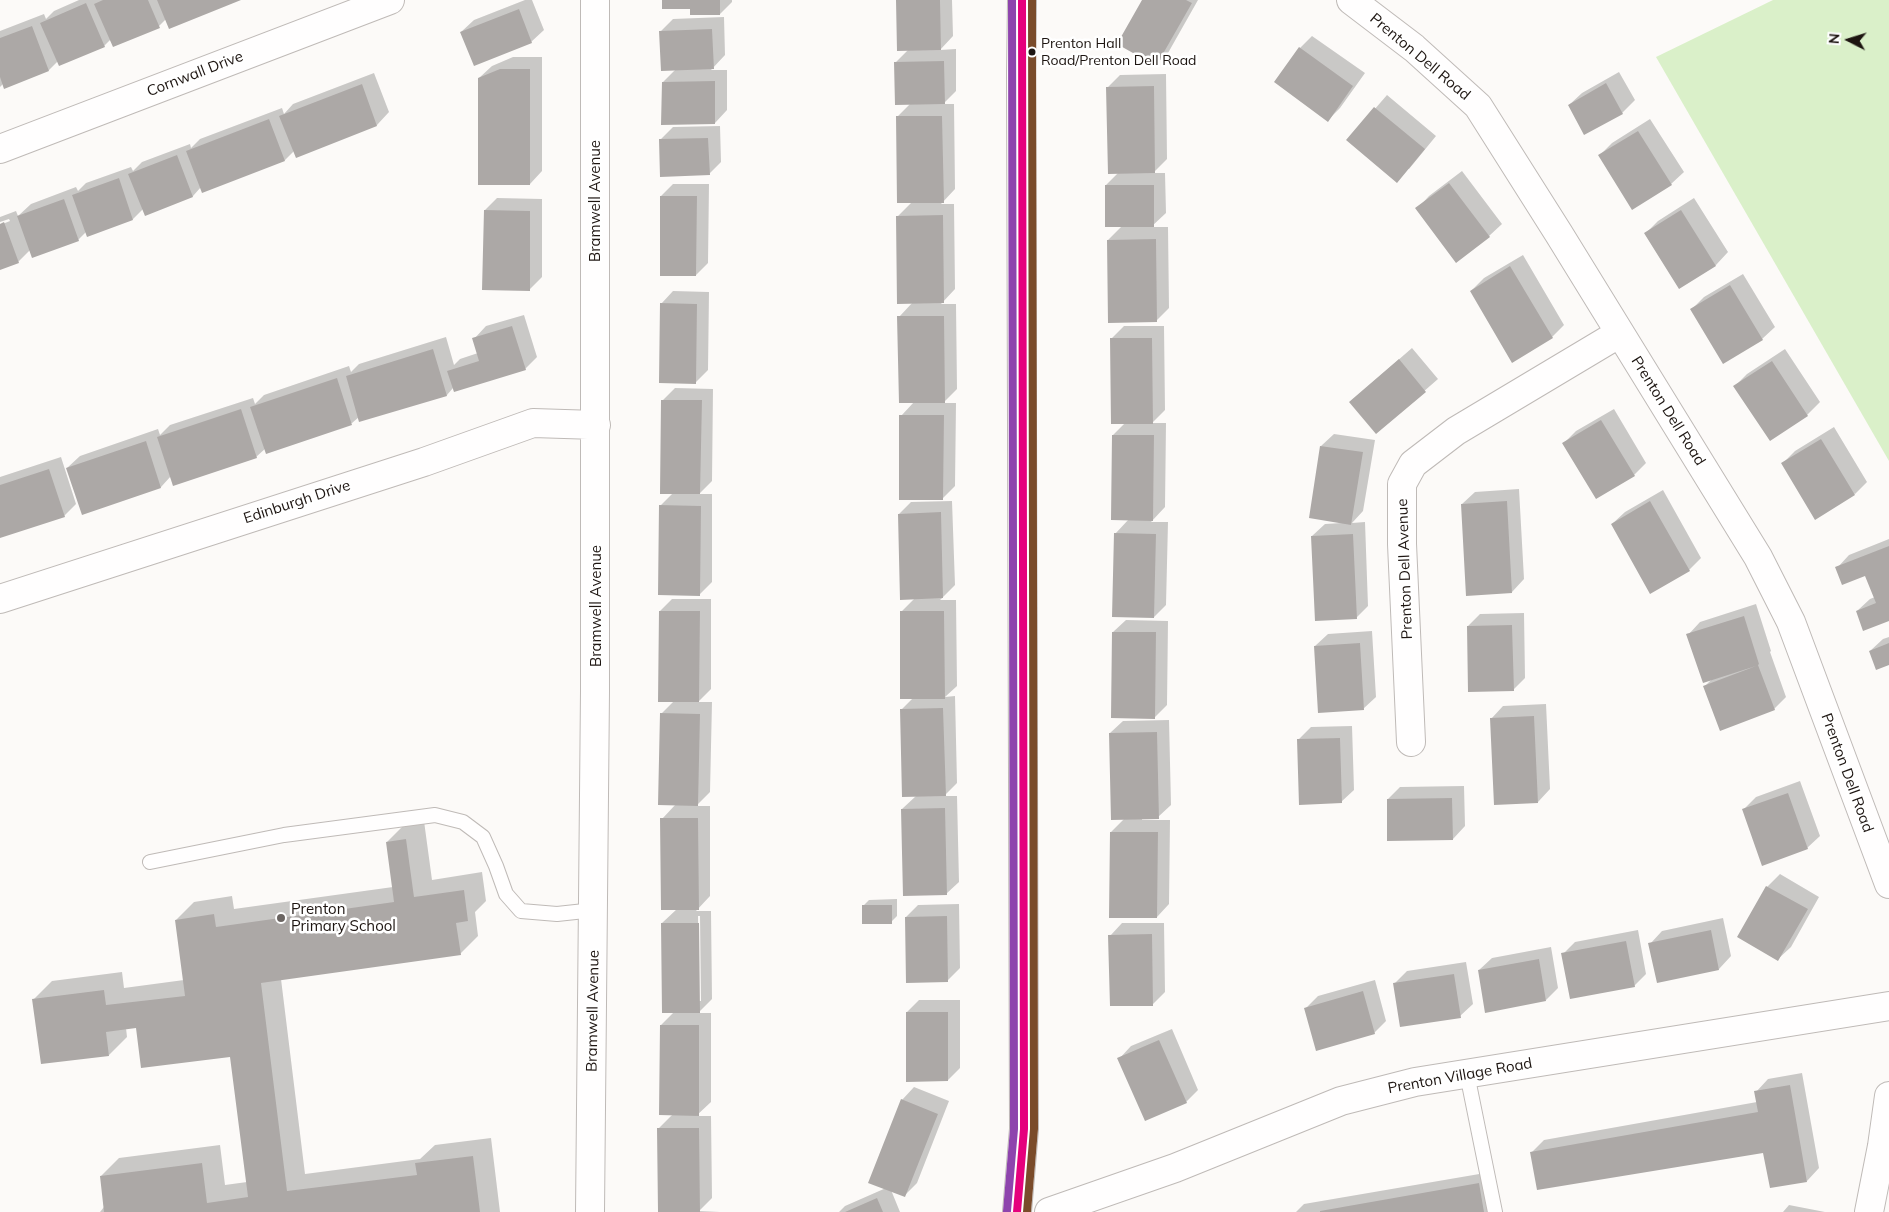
<!DOCTYPE html>
<html>
<head>
<meta charset="utf-8">
<style>
	body { margin:0 }
	#map { position:relative; width:1889px; height:1212px; overflow:hidden; background:#fcfaf8; font-family:Mulish,sans-serif }
	canvas { display:block }
	.north { position:absolute; left:1824px; top:15px; width:50px; height:50px; -webkit-text-stroke:4px #fff; paint-order:stroke; rotate:275deg; font-size:14px; font-weight:700; line-height:20px; text-align:center; color:#1d1511 }
	.north::after { content:''; display:block; margin:auto; width:18px; height:22px; background:#1d1511; clip-path:polygon(50% 0,100% 100%,50% 72%,0 100%) }
</style>
</head>
<body>
<div id="map">
<canvas width="1889" height="1212"></canvas>
<div class="north">N</div>
</div>
<script>
const ctx = document.querySelector('canvas').getContext('2d');
ctx.lineJoin = 'round';
function fillPath(path, color) { ctx.fillStyle = color; ctx.fill(path, 'evenodd'); }
function strokePath(path, color, width, dash) { ctx.strokeStyle = color; ctx.lineWidth = width; ctx.lineCap = dash ? 'butt' : 'round'; ctx.setLineDash(dash || []); ctx.stroke(path); }
function write(font, color, halo, rows, align = 'center') {
  ctx.font = font + ' Mulish,sans-serif'; ctx.lineWidth = 5; ctx.setLineDash([]); ctx.textBaseline = 'middle'; ctx.strokeStyle = halo; ctx.fillStyle = color; for (const [text, x, y, turn = 0] of rows) {
    ctx.save(); ctx.translate(x, y); ctx.rotate((+turn || 0) * Math.PI / 180); ctx.textAlign = isNaN(turn) ? turn : align; if (halo) ctx.strokeText(text, 0, 0); ctx.fillText(text, 0, 0); ctx.restore();
  }
}
fillPath(new Path2D(`
	M1773 0H1889V461L1656 57Z`), '#daf0c9');
fillPath(new Path2D(`
	M79 0H238L166 19 159 26 111 39 104 46 58 61 49 70 4 83 0 87V31L44 14 46 19 54 11Z
	M525 0H532L544 30 531 42 461 32 474 20Z
	M664 0H732V2L720 14Z
	M897 0H952L953 36 940 50 956 49V91L943 104H954L955 189 941 204H954L955 289 941 304H956L957 389 943 403H956L955 486 943 498 901 416 914 402 899 317 913 302 897 217 912 202 897 117 910 104 895 63 908 50Z
	M1143 0H1198L1168 53 1155 65Z
	M724 17 725 55 711 70H727V110L715 123 663 82 676 69 660 32 673 19Z
	M1312 36 1365 73 1340 108 1328 120 1300 48Z
	M513 57H542V171L530 184 479 78 492 66Z
	M1619 72 1635 100 1622 113 1585 133 1569 105 1582 93Z
	M374 73 389 112 377 125 296 156 294 151 285 160 201 187 193 196 143 209 133 219 86 232 78 240 30 250 18 262 0 268V225L10 221 9 219 0 222V217L16 211 18 216 31 204 76 187 78 191 86 183 131 167 133 171 142 162 190 144 191 148 200 139 282 108 284 114 293 104Z
	M1166 74 1167 159 1153 173H1165L1166 213 1151 227H1168L1169 308 1156 321 1108 240 1122 226 1106 185 1119 172 1108 87 1120 75Z
	M1387 95 1436 136 1409 169 1348 140Z
	M1650 119 1684 172 1671 184 1599 156 1612 143Z
	M720 126 721 162 709 174 660 140 673 127Z
	M1462 171 1502 224 1489 236 1417 209 1429 196Z
	M673 184H709L708 263 696 275 661 196Z
	M497 198 542 199V277L529 290 485 210Z
	M1694 198 1728 252 1716 265 1679 288 1645 234 1658 221Z
	M1523 255 1564 325 1552 337 1471 291 1484 278Z
	M1743 274 1775 327 1762 339 1692 309 1704 297Z
	M673 291 709 292 708 370 696 382 661 304Z
	M524 315 537 357 525 369 453 388 447 395 360 421 359 417 352 423 267 452 266 448 256 457 171 476 161 487 83 513 67 468 80 456 158 429 160 435 170 425 253 398 255 404 264 395 349 366 351 372 359 364 446 337 454 365 460 359 478 353 474 339 486 326Z
	M1124 326H1164L1165 410 1152 423H1166L1165 507 1151 522H1168L1166 605 1154 617 1115 534 1129 519 1113 435 1125 423 1111 339Z
	M1412 348 1438 379 1376 433 1350 402Z
	M1785 349 1820 402 1807 415 1770 439 1735 386 1747 374Z
	M675 388 713 389 712 481 699 494H712V582L699 595 660 506 673 493 662 401Z
	M1614 409 1646 463 1634 475 1564 443 1576 431Z
	M1834 427 1867 482 1855 494 1783 463 1795 451Z
	M1334 434 1375 440 1363 511 1352 523 1365 522 1368 606 1356 618 1312 536 1325 524 1342 523 1321 446Z
	M61 457 76 504 64 516 0 537V477Z
	M1519 489 1524 579 1512 592 1462 504 1475 492Z
	M1663 490 1701 558 1689 570 1612 524 1625 512Z
	M952 501 955 585 940 600H956L957 686 945 697 955 696 957 783 944 796H957L959 882 946 894 902 809 916 796 901 710 913 698 901 612 915 598 899 514 911 502Z
	M1889 539V620L1857 611 1870 599 1875 597 1866 574 1837 568 1849 555Z
	M672 599H711V689L698 702H712L710 792 696 806H710V896L696 911H711L712 999 698 1013H711V1102L696 1116H711L712 1198 699 1211 720 1212H677L658 1129 673 1114 661 1025 675 1011 662 923 677 909 662 819 676 804 661 714 674 701 660 611ZM698 916H700L701 1001H699Z
	M1756 604 1771 651 1770 652 1786 697 1774 709 1705 686 1712 679 1688 635 1700 622Z
	M1524 613 1525 678 1513 690 1468 626 1480 614Z
	M1126 620 1168 621 1167 705 1153 719 1113 632Z
	M1372 631 1376 697 1363 709 1315 646 1328 634Z
	M1889 637V664L1870 651 1883 639Z
	M1546 704 1550 789 1538 802 1491 719 1503 706Z
	M1169 720 1171 805 1158 817 1142 818V820H1170L1169 904 1157 917 1111 832 1125 818 1110 733 1123 721Z
	M1352 726 1354 790 1341 802 1298 740 1311 727Z
	M1800 781 1820 836 1807 848 1743 810 1756 797Z
	M1464 786 1465 826 1453 839 1388 799 1400 787Z
	M424 821 432 880 482 872 486 901 475 912 478 936 460 954 281 979 305 1174 420 1159 435 1145 491 1138 500 1212H100L104 1207 101 1176 119 1158 220 1145 225 1185 247 1182 232 1055 137 1027 126 1028 127 1037 109 1055 34 999 52 981 122 972 124 988 184 980 176 920 194 902 232 896 234 909 393 887 387 842 405 824Z
	M1780 874 1819 897 1791 947 1778 959 1767 887Z
	M897 899V916L891 922 863 906 869 900Z
	M959 904 960 968 947 981 906 917 918 905Z
	M1723 918 1731 956 1719 969 1650 944 1662 931Z
	M1122 923H1164L1165 992 1153 1004 1110 936Z
	M1638 930 1646 974 1634 986 1563 954 1575 942Z
	M1551 947 1558 988 1546 1000 1479 970 1492 958Z
	M1466 962 1473 1004 1460 1016 1395 983 1407 971Z
	M1375 980 1386 1021 1374 1033 1305 1009 1318 996Z
	M919 1000H960V1068L948 1080 907 1012Z
	M1172 1029 1198 1090 1186 1102 1119 1059 1131 1046Z
	M1802 1073 1819 1168 1807 1181 1764 1152 1531 1153 1544 1140 1757 1102 1756 1092 1768 1079Z
	M914 1087 949 1101 917 1183 904 1196 891 1190 900 1212H839L845 1206 886 1188 902 1100Z
	M1491 1172 1492 1212H1296L1304 1204Z
	M1789 1205 1825 1212H1783Z`), '#0003');
fillPath(new Path2D(`
	M103 0H148L160 28 113 47 94 4Z
	M157 0H241L169 29Z
	M662 0H720V15H690V9H662Z
	M896 0H940L941 50 897 51Z
	M1142 0H1186L1192 3 1156 66 1117 44Z
	M86 3 105 47 59 66 40 23Z
	M519 9 532 43 474 66 460 32Z
	M32 26 49 71 4 89 0 77V38Z
	M712 29 714 69 661 71 659 31Z
	M1299 47 1353 86 1328 122 1274 82Z
	M944 61 945 104 895 105 894 62Z
	M500 69H530V185H478V78Z
	M715 81V124L661 125 662 82Z
	M1606 83 1623 114 1584 135 1568 105Z
	M362 84 377 126 296 158 279 116Z
	M1154 86 1155 173 1108 174 1106 87Z
	M1374 107 1425 149 1397 183 1346 140Z
	M896 116H942L944 203H897Z
	M269 119 285 161 202 193 186 151Z
	M1638 131 1672 185 1632 210 1598 155Z
	M708 138 710 175 660 177 659 139Z
	M177 155 193 197 145 216 128 174Z
	M119 178 133 220 87 237 72 195Z
	M1449 183 1490 237 1456 263 1415 208Z
	M1105 185H1154V227H1105Z
	M660 196H697L696 276H660Z
	M64 199 79 241 32 258 17 216Z
	M484 210 530 211V291L482 290Z
	M1681 210 1716 266 1679 289 1644 233Z
	M943 215 944 303 897 304 896 216Z
	M4 222 19 263 0 270V224Z
	M1156 239 1157 322 1108 323 1107 240Z
	M1510 266 1553 338 1512 363 1470 291Z
	M1730 285 1763 340 1723 364 1690 309Z
	M660 303 697 304 696 384 659 383Z
	M897 316H944L945 403H899Z
	M512 326 526 370 454 392 447 371 479 361 472 338Z
	M1110 338H1152L1153 424H1111Z
	M433 349 447 396 359 422 346 376Z
	M1399 359 1426 392 1376 434 1349 402Z
	M1772 361 1808 416 1770 441 1733 386Z
	M337 378 352 425 266 454 250 407Z
	M661 400H702L700 494H660Z
	M241 409 257 458 173 486 157 437Z
	M899 415H944L943 500H899Z
	M1601 420 1635 476 1596 499 1562 443Z
	M1112 435H1154L1153 521 1111 520Z
	M1821 439 1855 495 1815 520 1781 463Z
	M146 441 161 488 82 515 66 468Z
	M1320 446 1363 452 1351 525 1309 518Z
	M49 469 65 517 0 538V485Z
	M1507 501 1512 593 1466 596 1461 504Z
	M1650 501 1690 571 1650 594 1611 524Z
	M659 505 701 506 700 596 658 595Z
	M941 512 943 598 900 600 898 514Z
	M1114 533 1156 534 1154 618 1112 617Z
	M1353 534 1357 619 1315 621 1311 536Z
	M1889 546V621L1863 631 1856 611 1876 603 1865 576 1842 585 1835 567Z
	M659 611H700L699 702H658Z
	M900 611H944L945 699H900Z
	M1744 616 1759 664 1758 665 1775 710 1720 731 1703 686 1756 666 1703 683 1686 634Z
	M1512 625 1514 691 1468 692 1467 626Z
	M1112 632H1156L1155 719 1111 718Z
	M1360 643 1364 710 1318 713 1314 646Z
	M1889 643V665L1876 670 1869 651Z
	M943 708 946 796 902 797 900 709Z
	M660 713 700 714 698 806 658 805Z
	M1534 716 1538 803 1494 805 1490 718Z
	M1157 732 1159 819 1111 820 1109 733Z
	M1340 738 1342 803 1299 805 1297 739Z
	M1788 793 1808 849 1762 866 1742 809Z
	M1452 798 1453 840 1387 841V799Z
	M945 808 947 895 903 896 901 809Z
	M660 818H698L699 910H661Z
	M1110 832H1158L1157 918H1109Z
	M406 839 414 897 464 890 468 921 456 923 461 955 261 983 287 1191 417 1175 415 1163 473 1156 480 1212H104L100 1176 202 1163 207 1203 248 1197 230 1057 141 1068 136 1028 106 1032 109 1056 41 1064 32 999 104 990 106 1005 185 996 175 920 214 914 216 927 394 902 386 842Z
	M1766 886 1808 909 1778 961 1737 937Z
	M862 905H892V924H862Z
	M947 916 948 982 906 983 905 917Z
	M661 923H699L700 1013H662Z
	M1711 930 1719 970 1657 983 1648 943Z
	M1152 934 1153 1006H1110L1108 935Z
	M1626 941 1635 987 1570 999 1561 953Z
	M1539 959 1546 1001 1485 1013 1478 970Z
	M1454 974 1461 1018 1400 1027 1393 983Z
	M1363 991 1375 1034 1316 1051 1304 1008Z
	M906 1012H948V1081L906 1082Z
	M660 1025H699V1116L659 1115Z
	M1159 1040 1187 1103 1145 1121 1117 1058Z
	M1790 1085 1807 1182 1770 1188 1763 1153 1537 1190 1530 1152 1758 1112 1754 1091Z
	M901 1099 938 1114 905 1197 868 1183Z
	M657 1128H699L700 1212H658Z
	M1479 1183 1484 1212H1320V1211Z
	M877 1198 883 1212H845Z`), '#aca8a6');
const lane = new Path2D(`
	M150 862 284 835 435 815 463 822 483 837 496 866 506 894 521 911 557 914 594 910
	M1467 1074 1495 1212`);
const street = new Path2D(`
	M1351 0 1414 48 1478 106 1559 234 1758 557 1791 622 1889 884
	M0 149 390 0
	M0 599 424 462 533 423 596 425
	M1411 742 1402 544V484L1413 464 1456 431 1620 333
	M590 1212 595 691V0
	M1049 1212 1175 1168 1341 1101 1415 1082 1889 1006
	M1869 1212 1882 1146 1889 1096`);
const secondary = new Path2D(`
	M1017 1212 1024 1129 1021 73 1022 0`);
strokePath(lane, '#bfbab7', 16);
strokePath(street, '#bfbab7', 30);
strokePath(secondary, '#bfbab7', 30);
strokePath(lane, '#fffefe', 14);
strokePath(street, '#fffefe', 28);
strokePath(secondary, '#fffefe', 28);
strokePath(new Path2D(`
	M1017 1212 1024 1129 1022 0`), '#e5007d', 8);
strokePath(new Path2D(`
	M1027 1212 1034 1129 1032 0`), '#7a4b2a', 8);
strokePath(new Path2D(`
	M1007 1211 1014 1129 1012 0`), '#8e44ad', 8);
for (const [x, y, r, color] of [
	[1032,52,4.5,"#1d1511"],
	[281,918,5,"#6b6562"]
]) { const dot = new Path2D(); dot.arc(x, y, r, 0, 2 * Math.PI); ctx.fillStyle = color; ctx.fill(dot); strokePath(dot, '#fff', 2); }
write('14px', '#1d1511', '#fff', [
	["Prenton Hall",1041,44],
	["Road/Prenton Dell Road",1041,61]
], 'left');
write('15px', '#1d1511', '#fff', [
	["Prenton Dell Road",1420,57,40],
	["Cornwall Drive",195,74,-21],
	["Bramwell Avenue",595,201,-90],
	["Prenton Dell Road",1668,411,58],
	["Edinburgh Drive",297,502,-18],
	["Prenton Dell Avenue",1405,569,-92],
	["Bramwell Avenue",596,606,-90],
	["Prenton Dell Road",1847,773,70],
	["Bramwell Avenue",593,1011,-89],
	["Prenton Village Road",1460,1076,-10]
]);
write('15px', '#1d1511', '#fff', [
	["Prenton",291,909],
	["Primary School",291,926]
], 'left');
</script>
</body>
</html>
